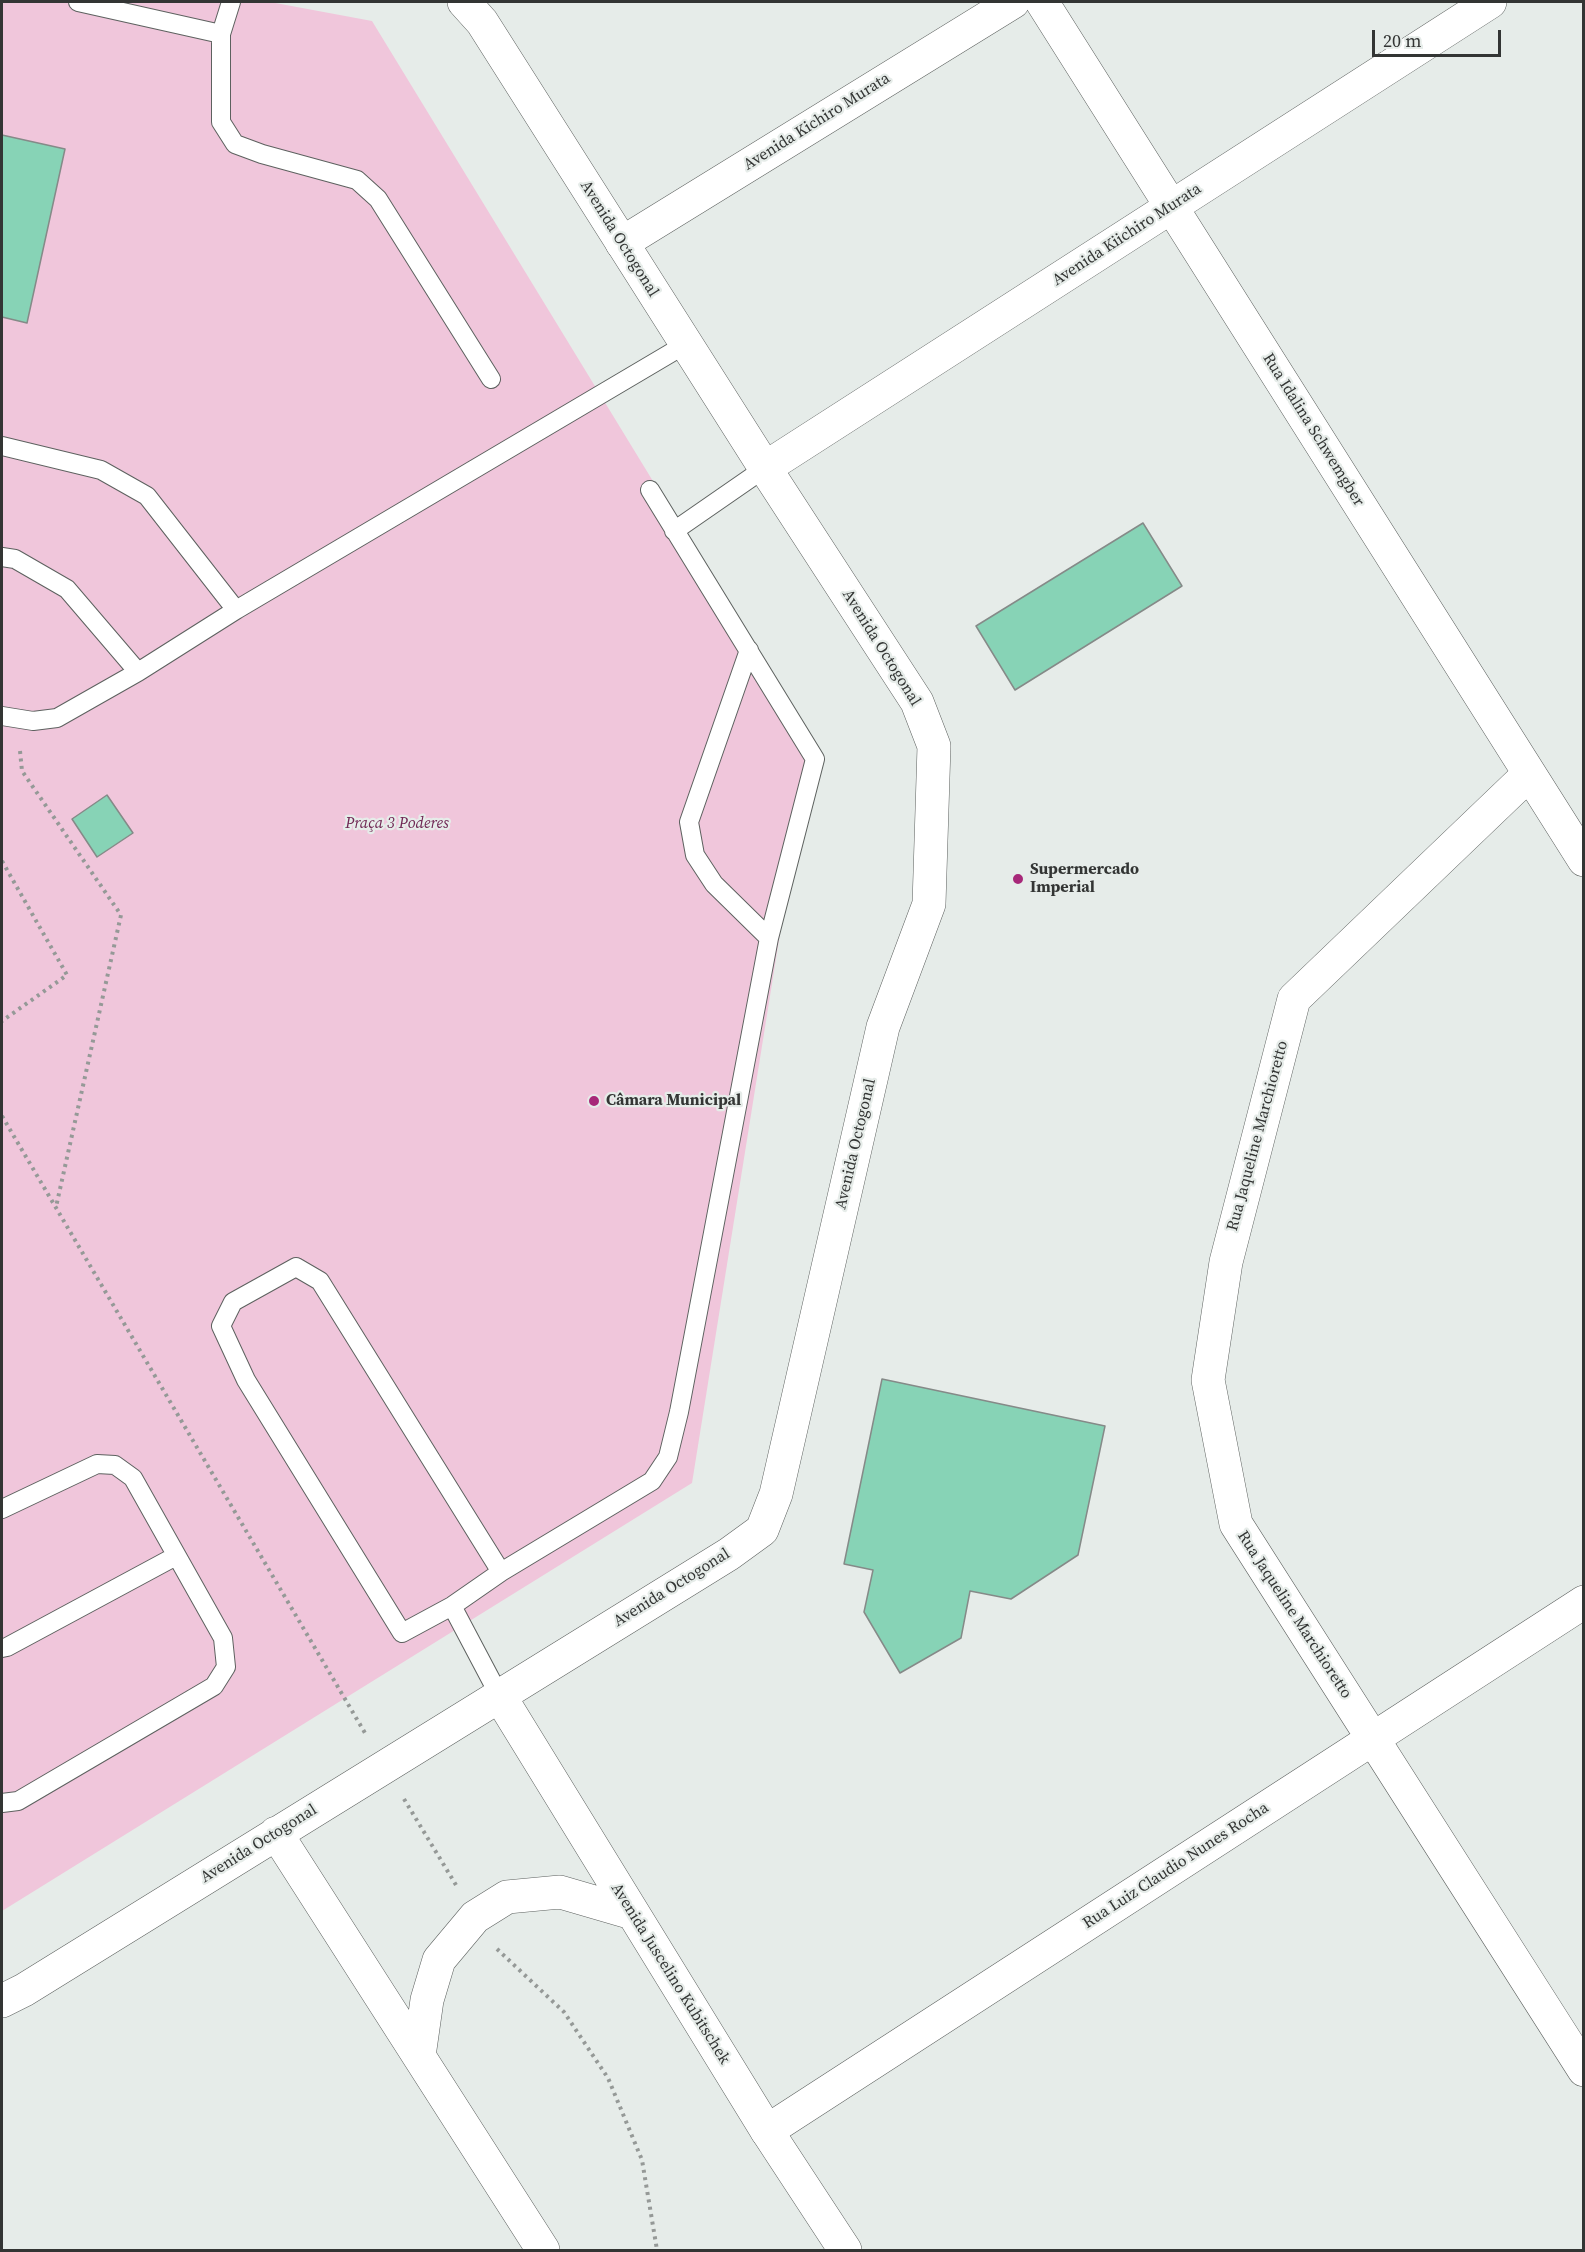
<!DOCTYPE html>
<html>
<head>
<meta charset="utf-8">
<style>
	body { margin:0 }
	#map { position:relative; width:1585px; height:2252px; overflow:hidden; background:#e6ece9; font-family:"Source Serif 4",serif }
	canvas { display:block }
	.frame { position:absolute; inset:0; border:3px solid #333534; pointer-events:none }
	.scale { position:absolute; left:1372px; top:30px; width:129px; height:27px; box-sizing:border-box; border:3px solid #333534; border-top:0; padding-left:8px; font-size:18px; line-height:21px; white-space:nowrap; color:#333534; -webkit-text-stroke:4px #e6ece9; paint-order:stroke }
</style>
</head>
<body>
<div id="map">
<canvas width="1585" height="2252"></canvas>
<div class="frame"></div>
<div class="scale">20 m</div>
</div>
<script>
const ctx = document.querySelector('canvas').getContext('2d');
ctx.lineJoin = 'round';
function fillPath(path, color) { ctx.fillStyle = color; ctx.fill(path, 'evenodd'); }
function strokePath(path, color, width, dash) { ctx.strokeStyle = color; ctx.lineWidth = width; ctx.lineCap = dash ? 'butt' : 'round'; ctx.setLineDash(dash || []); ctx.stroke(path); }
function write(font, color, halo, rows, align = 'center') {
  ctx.font = font + ' "Source Serif 4",serif'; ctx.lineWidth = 4.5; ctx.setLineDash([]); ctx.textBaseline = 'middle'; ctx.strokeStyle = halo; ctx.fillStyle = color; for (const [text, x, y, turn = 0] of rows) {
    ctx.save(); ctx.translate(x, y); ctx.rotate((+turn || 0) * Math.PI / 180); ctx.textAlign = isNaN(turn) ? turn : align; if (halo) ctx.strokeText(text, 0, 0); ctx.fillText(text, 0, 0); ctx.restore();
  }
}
fillPath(new Path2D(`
	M2 2H270L372 21 811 740 692 1483 2 1911Z`), '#f0c6db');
const building = new Path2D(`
	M2 135 65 149 27 323 2 317Z
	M1143 523 1182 586 1015 690 976 626Z
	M107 795 133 833 97 857 72 819Z
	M882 1379 1105 1426 1078 1555 1011 1599 970 1591 961 1638 900 1673 864 1612 873 1570 844 1564Z`);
fillPath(building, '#87d3b6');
strokePath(building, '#858a88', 1.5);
const lane = new Path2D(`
	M78 2 221 34
	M231 2 221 34V122L235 144 262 154 357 180 378 199 491 379
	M2 446 101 470 147 496 236 610
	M674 531 765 468
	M2 557 15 559 67 589 138 672
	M749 650 689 822 695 855 714 884 769 938
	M2 716 33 721 57 718 138 672 236 610 686 344
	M2 1509 97 1464 115 1465 133 1478 223 1638 226 1667 214 1686 18 1801 2 1803
	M501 1572 320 1281 296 1267 233 1302 221 1326 246 1380 402 1633 452 1606 501 1572 652 1481 668 1457 679 1412 769 938 815 759 650 490
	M452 1606 499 1695
	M2 1648 7 1647 176 1556`);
const street = new Path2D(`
	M1042 2 1584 860
	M622 243 1013 2
	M765 468 1490 2
	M1529 774 1294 999 1226 1262 1208 1380 1236 1524 1584 2070
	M767 2131 1584 1602`);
const secondary = new Path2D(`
	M499 1695 767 2131 845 2250
	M276 1833 543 2250
	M2 2001 24 1990 729 1554 762 1530 776 1494 883 1027 929 904 934 746 917 702 765 468 482 22 464 2
	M419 2056 427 2000 439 1960 475 1917 507 1897 560 1892 632 1913`);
strokePath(lane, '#5d615f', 20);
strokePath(street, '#5d615f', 34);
strokePath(secondary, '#5d615f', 34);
strokePath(new Path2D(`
	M20 751 22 771 121 915 56 1207
	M2 861 67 975 2 1021
	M2 1116 365 1733
	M404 1799 456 1885
	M497 1949 564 2012 608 2078 642 2160 657 2250`), '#959997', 4, [3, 4.5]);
strokePath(lane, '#fff', 18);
strokePath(street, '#fff', 33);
strokePath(secondary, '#fff', 33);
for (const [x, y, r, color] of [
	[1018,879,6,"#a72879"],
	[594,1101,6,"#a72879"]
]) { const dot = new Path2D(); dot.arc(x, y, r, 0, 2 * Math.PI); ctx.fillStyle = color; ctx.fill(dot); strokePath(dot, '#e6ece9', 2); }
write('16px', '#333534', '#e6ece9', [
	["Avenida Kichiro Murata",817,122,-32],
	["Avenida Kiichiro Murata",1127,235,-33],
	["Avenida Octogonal",619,239,58],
	["Rua Idalina Schwemgber",1313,430,58],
	["Avenida Octogonal",881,648,58],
	["Rua Jaqueline Marchioretto",1258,1136,-75],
	["Avenida Octogonal",856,1144,-77],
	["Avenida Octogonal",672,1588,-32],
	["Rua Jaqueline Marchioretto",1294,1615,57],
	["Avenida Octogonal",259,1844,-32],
	["Rua Luiz Claudio Nunes Rocha",1176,1866,-33],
	["Avenida Juscelino Kubitschek",670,1974,58]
]);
write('italic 16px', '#702754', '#e6ece9', [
	["Praça 3 Poderes",397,824]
]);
write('bold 16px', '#333534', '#e6ece9', [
	["Supermercado",1030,870],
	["Imperial",1030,888],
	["Câmara Municipal",606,1101]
], 'left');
</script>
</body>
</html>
